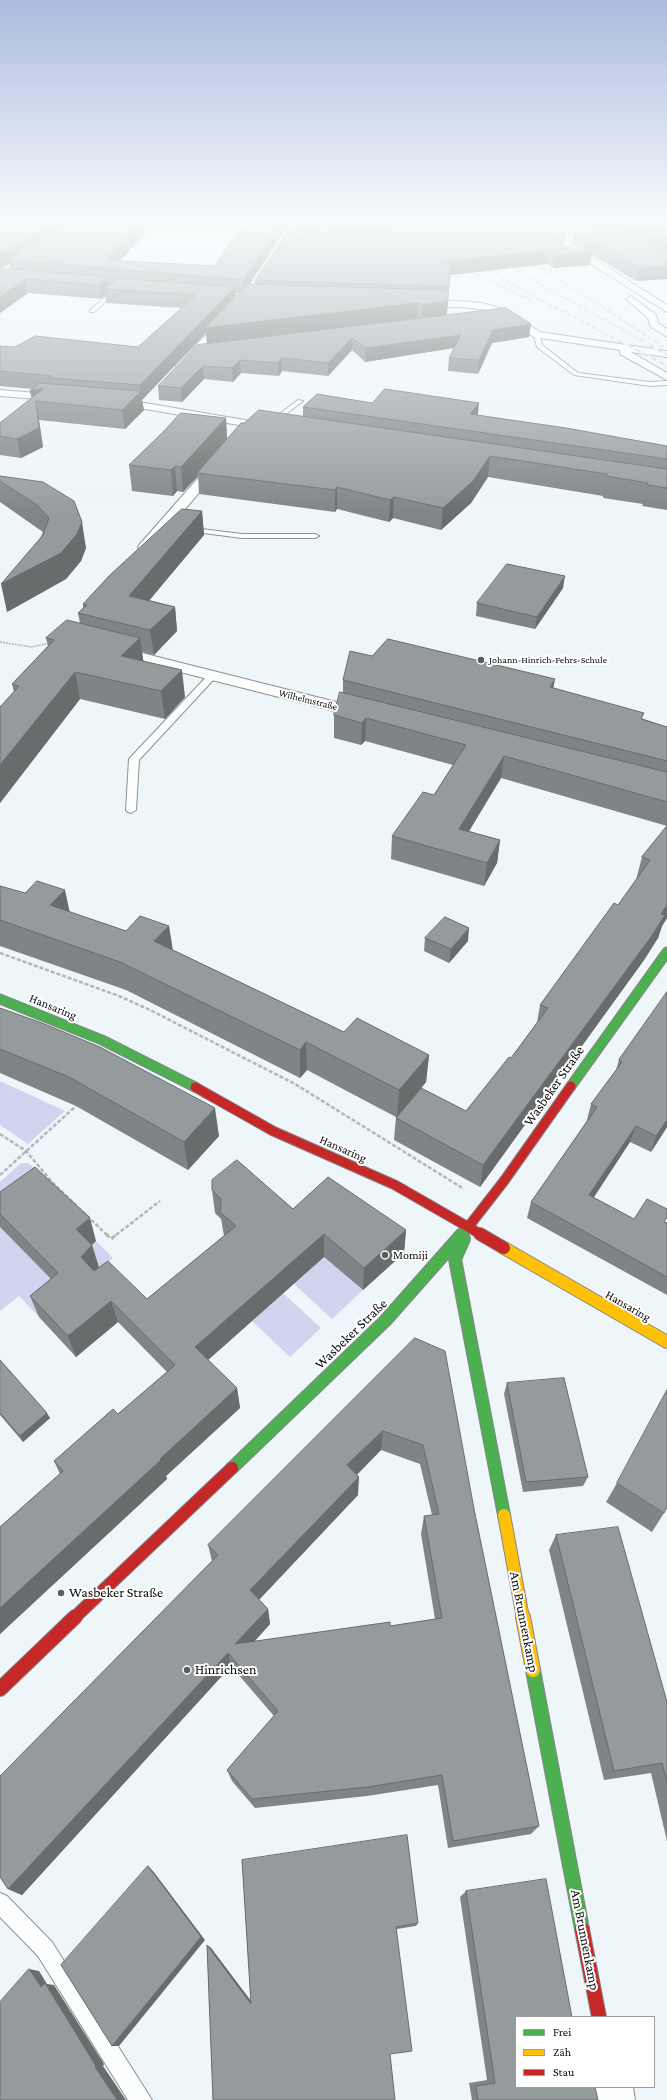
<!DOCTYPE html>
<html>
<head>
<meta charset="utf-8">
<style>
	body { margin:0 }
	#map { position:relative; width:667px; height:2100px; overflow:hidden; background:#eef6f9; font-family:"Crimson Pro",serif }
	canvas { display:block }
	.legend { position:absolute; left:515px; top:2016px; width:140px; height:72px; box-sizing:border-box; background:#fff; border:1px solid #9d9d9d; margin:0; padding:5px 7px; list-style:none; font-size:12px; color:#0b0b0b }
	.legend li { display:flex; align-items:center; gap:8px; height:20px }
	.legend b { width:20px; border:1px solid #9d9d9d }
</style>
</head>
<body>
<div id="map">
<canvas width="667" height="2100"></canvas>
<ul class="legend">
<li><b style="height:5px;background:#4caf50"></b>Frei</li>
<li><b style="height:5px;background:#ffc107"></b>Zäh</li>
<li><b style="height:5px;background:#c62828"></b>Stau</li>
</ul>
</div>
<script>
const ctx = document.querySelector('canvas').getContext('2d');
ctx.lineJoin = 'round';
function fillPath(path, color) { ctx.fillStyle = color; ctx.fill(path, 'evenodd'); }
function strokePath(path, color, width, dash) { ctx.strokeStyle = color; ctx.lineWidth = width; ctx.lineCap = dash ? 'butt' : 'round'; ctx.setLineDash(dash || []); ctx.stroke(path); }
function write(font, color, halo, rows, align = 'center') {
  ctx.font = font + ' "Crimson Pro",serif'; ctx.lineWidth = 4; ctx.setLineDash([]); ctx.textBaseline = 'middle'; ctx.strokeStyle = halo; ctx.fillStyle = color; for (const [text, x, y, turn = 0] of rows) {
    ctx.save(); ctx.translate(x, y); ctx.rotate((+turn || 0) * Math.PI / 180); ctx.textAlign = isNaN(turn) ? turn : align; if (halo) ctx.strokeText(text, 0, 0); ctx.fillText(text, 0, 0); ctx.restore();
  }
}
fillPath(new Path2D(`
	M0 1081 65 1111 28 1144 0 1125Z
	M21 1163H29L49 1185 0 1221V1182Z
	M0 1227 50 1278 96 1241 113 1258 39 1317 19 1296 0 1311Z
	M324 1257 363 1290 332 1319 294 1284Z
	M283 1293 321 1328 290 1357 252 1321Z`), '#cfd4ef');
const lane = new Path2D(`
	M117 287 121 288 94 312H90V310Z
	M537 333 540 335 542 345 578 373 650 382 667 381V385L650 386 574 375 537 347 534 335Z
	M298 400 303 401 273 424H269V422Z
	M185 527 242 534H315L319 536 315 538H242L188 531 184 529Z
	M212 673 215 674V678L139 760 136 810 131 813 128 812 126 810 129 759 209 674Z
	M0 1893 7 1896 52 1942 152 2100H128L38 1956 0 1917Z`);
const street = new Path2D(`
	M568 232 603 235 604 237 600 239 574 237 571 244 667 305V312L564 247 563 245Z
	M631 296 656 315 658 323 667 329V337L650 326 648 318 626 299Z
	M460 301 481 303 504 309 540 332 667 351V357L631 352 667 373V380L620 354V350L534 337 502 316 489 310 460 307 418 308 413 305 418 302Z
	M227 316 230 317V321L185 368H177L176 366 177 364 224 317Z
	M0 390 61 395 66 398 61 401 0 396Z
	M113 400 145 403 274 425 280 428 274 431 145 409 109 405 107 403 109 401Z
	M218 459 222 460 224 463 222 466 150 550H140L138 547 140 544 214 460Z
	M114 646 372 711 374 714 372 717 366 719 109 654 106 651 109 648Z
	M593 2087H633L635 2100H595Z`);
const fastFar2 = new Path2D(`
	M0 999 102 1040 195 1087
	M571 1086 667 952
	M462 1235 469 1226`);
const fastFar1 = new Path2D(`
	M464 1239 455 1259 504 1515
	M232 1468 385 1321 462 1234`);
const fast = new Path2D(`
	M533 1670 582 1929`);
const slowFar2 = new Path2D(`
	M524 223 544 231 571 234 581 223`);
const slowFar1 = new Path2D(`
	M504 1248 667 1342
	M504 1515 523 1618`);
const slow = new Path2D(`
	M523 1617 533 1670`);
const jamFar2 = new Path2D(`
	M195 1087 273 1131 395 1185 482 1235
	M469 1226 504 1181 571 1086`);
const jamFar1 = new Path2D(`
	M480 1234 504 1248
	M74 1618 232 1468`);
const jam = new Path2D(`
	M0 1689 75 1617
	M582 1929 599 2017`);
strokePath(lane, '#8d9192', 2);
strokePath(street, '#8d9192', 2);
strokePath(fastFar2, '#848789', 11);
strokePath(fastFar1, '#848789', 14);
strokePath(fast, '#848789', 16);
strokePath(slowFar2, '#848789', 4.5);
strokePath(slowFar1, '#848789', 14);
strokePath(slow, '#848789', 16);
strokePath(jamFar2, '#848789', 11);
strokePath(jamFar1, '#848789', 14);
strokePath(jam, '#848789', 16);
strokePath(new Path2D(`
	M448 277 461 276`), '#b5b6b7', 1, [1.5, 1]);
strokePath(new Path2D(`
	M0 642 32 647 51 643`), '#b5b6b7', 1.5, [2, 1]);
strokePath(new Path2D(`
	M0 953 119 996 148 1009 295 1084 464 1189
	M0 1134 26 1151 53 1183 107 1235
	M0 1175 76 1106
	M116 1235 160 1201`), '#b5b6b7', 2.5, [4, 2]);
strokePath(new Path2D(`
	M106 1234 111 1239 117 1234`), '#b5b6b7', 3, [5, 2.5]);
fillPath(lane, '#fcfefe');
fillPath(street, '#fcfefe');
strokePath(fastFar2, '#4caf50', 9);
strokePath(fastFar1, '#4caf50', 12);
strokePath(fast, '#4caf50', 14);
strokePath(slowFar2, '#ffc107', 3.5);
strokePath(slowFar1, '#ffc107', 12);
strokePath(slow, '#ffc107', 14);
strokePath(jamFar2, '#c62828', 9);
strokePath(jamFar1, '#c62828', 12);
strokePath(jam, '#c62828', 14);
const railFar1 = new Path2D(`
	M528 259 659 344
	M503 261 531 279 648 344
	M479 264 535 297 625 344
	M462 267 532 301`);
const rail = new Path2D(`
	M624 343 667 366
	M646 343 667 355
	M658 343 662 346`);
strokePath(railFar1, '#c4d5cb', 1.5);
strokePath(rail, '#c4d5cb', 2.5);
strokePath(railFar1, '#fff', 1, [3.5]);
strokePath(rail, '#fff', 1.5, [4.5]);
fillPath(new Path2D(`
	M0 223H174L168 231 148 230 120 261 214 266 245 223H290L250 284H255V280L292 229V226L294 223H325L320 232H325V226L327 223H575L568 229 545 228 541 226 549 234 550 231 565 232 563 245 580 251V248L573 243 575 231 581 226V223H667V279L636 281 591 254 590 265 554 268 547 264 450 275 447 315 531 324 529 337 492 343 478 374 448 371 449 358 454 348 365 362 352 350 328 376 282 371 279 376 241 373 233 382 204 379 182 402 159 400 158 386 207 344 206 333 142 400 144 410 125 429 39 420 43 447 21 458 0 455V423L32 398 30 391 32 389 0 386V346L15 347H138L182 308 106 303 105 295 101 299 28 293 0 313ZM634 236 643 237 642 240ZM306 238H309L306 242ZM9 264 10 269 2 268ZM235 293H239L235 296Z
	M372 403 478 415 667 446V510L642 506 643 504 603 498V496L488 477 471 503 441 530 393 518 389 522 337 509 335 512 199 494 198 476 183 492 177 491 173 496 132 491 129 465 226 418 227 439 244 423 303 417V407Z
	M0 476 43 482 86 548 81 561 66 579 7 612 43 532 0 502Z
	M202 511 204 535 149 600 175 607 177 631 154 655 142 652 143 661 185 697 165 719 80 699 0 803V707L14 692 12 684 48 646 46 638 80 623 78 613 83 608V604Z
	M563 588 535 629 476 616 477 603Z
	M372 656 554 688 667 727V918L662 926 658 938 644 960 480 1187 394 1140 396 1117 307 1070 300 1078 126 990 0 946V886L70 912 126 931 169 926 173 950 344 1032 429 1055 426 1082 421 1088 466 1111 511 1058 537 1023 540 1005 618 905 636 880 642 857 667 826 501 778 469 831 500 840 497 863 484 886 391 859 392 836 434 795 453 765 365 741 361 745 334 738V715L343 693V680Z
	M425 938 468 941 449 963 424 951Z
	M667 992V1127L651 1152 630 1142 593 1197 634 1219 666 1222 667 1223V1295L527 1218 531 1202 588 1120H587L591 1104 616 1070 619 1060Z
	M0 1008 219 1136 188 1170 76 1106 0 1073Z
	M212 1190 293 1209 406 1230 404 1253 363 1290 324 1257 208 1360 237 1388 240 1408 166 1476 167 1479 0 1634V1527L60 1474 54 1461 118 1414 167 1372 118 1322 76 1357 39 1317 30 1296 51 1279 0 1227V1192L96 1241 92 1245 99 1268 98 1269 147 1299 224 1236 221 1219 215 1213Z
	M415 1338 474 1509 539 1826 531 1834 448 1848 438 1785 367 1796 255 1808 232 1781 227 1770 274 1716 231 1666 22 1895 8 1889 212 1561 208 1545ZM381 1450 420 1464 432 1515 424 1516 421 1534 435 1619 390 1626 255 1641 270 1624 268 1609 259 1600 358 1495 357 1475Z
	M0 1360 50 1418 23 1442 0 1415Z
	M507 1383 588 1477 583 1486 523 1492 504 1394Z
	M617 1483 664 1513 652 1532 606 1502Z
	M556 1535 667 1702V1841L651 1773 604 1780 549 1550Z
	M242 1860 418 1923 416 1926 397 1929 390 2054 213 2100 207 1945 211 1948 251 2001Z
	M466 1891 516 2017 598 2100H472L469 2083 487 2080 460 1897Z`), '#808486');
fillPath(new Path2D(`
	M54 223H77L8 260 9 264 0 269V254Z
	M142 223H147L148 230 112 269 106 260Z
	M167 223H174L168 231Z
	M282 223H290L243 293V280Z
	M318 223H325L317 238V226Z
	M569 223H575L568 229Z
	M306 230V243L302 253 301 240Z
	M549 251 547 264 450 275 448 300 450 275 447 261Z
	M592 252 590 265 554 268 556 255Z
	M667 266V279L636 281 639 268Z
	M108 277 110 289H105V295L101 299 99 285Z
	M26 279 28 293 0 313V297Z
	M235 287 236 301 418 303 417 323 207 348 206 333 142 400 144 410 125 429 122 410 140 392V385Z
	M448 301 446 321 421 324 422 305Z
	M531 324 529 337 492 343 478 374 479 360 493 330Z
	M461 335 460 347 365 362 366 348Z
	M352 338V350L328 376V363Z
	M282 358V371L279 376 278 363Z
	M240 360 241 373 233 382 232 368Z
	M203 366 204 379 182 402 181 388Z
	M44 388 36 401 39 420 43 447 21 458 17 439 34 410 30 391Z
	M479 403 477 423 470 414Z
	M226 418 227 442 197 473 198 476 183 492 181 467Z
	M490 456 488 477 471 503 441 530 443 508Z
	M175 466 177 491 173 496 171 470Z
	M337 487V509L335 512V490Z
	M394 497 393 518 389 522 390 500Z
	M202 511 204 535 133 620 129 596Z
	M82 522 86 548 81 561 66 579 7 612 1 584Z
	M565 576 563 588 535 629 537 617Z
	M175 607 177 631 154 655 150 630Z
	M140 638 144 665 121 656Z
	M182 670 185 697 165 719 161 691Z
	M75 672 80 699 0 803V765Z
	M555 679 551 701 550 687Z
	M366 718 365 741 361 745 362 723Z
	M504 756 501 778 457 851 459 829Z
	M500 840 497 863 484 886 487 863Z
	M65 890 71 918 50 905Z
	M667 905V918L662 926 658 938 644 960 480 1187 483 1165Z
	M169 926 173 955 154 941Z
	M469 928 468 941 449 963 451 949Z
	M306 1042 307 1070 300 1078V1050Z
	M429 1055 426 1082 397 1118 399 1090Z
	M215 1108 219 1136 188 1170 184 1142Z
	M667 1120V1127L651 1152 656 1136Z
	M636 1126 630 1142 585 1211 589 1195Z
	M90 1218 96 1241 83 1252 76 1229Z
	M406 1230 404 1253 363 1290 364 1268Z
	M324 1234V1257L199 1368 195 1347Z
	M92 1245 99 1268 88 1279 81 1257Z
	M111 1301 118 1322 76 1357 68 1336Z
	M237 1388 240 1408 166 1476 167 1479 0 1634V1608L160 1459Z
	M47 1413 50 1418 23 1442 20 1436Z
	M383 1431 381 1450 347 1484V1465Z
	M359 1477 358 1495 253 1606 250 1590Z
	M268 1609 270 1624 239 1658 235 1644Z
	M228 1653 231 1666 22 1895 8 1889Z
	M148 1866 153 1871 205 1940 119 2046H112Z
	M207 1945 211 1948 254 2005 251 2004Z
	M29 1969 39 1971 47 1984 54 1985 104 2064 103 2066 126 2100H117Z`), '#686c6d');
const building = new Path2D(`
	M0 223H54L0 254Z
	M69 223H142L106 260 214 266 245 223H282L243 280 8 260Z
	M294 223H318L317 226H292Z
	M327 223H541L540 225 543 229 564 246 580 251 581 245 592 252 556 255 549 251 447 261 450 264 449 287 255 280 290 229 306 230 301 240 305 243 314 232H394L325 226Z
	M627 223H667V226Z
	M577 226 627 230V232L667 254V266L639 268 575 231Z
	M550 231 565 232 563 242 557 238Z
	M644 231 667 232V244Z
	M0 268 108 277 99 285 26 279 0 297Z
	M118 278 235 287 140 385 50 378 52 376 0 371V346L15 347 35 336 138 347 196 295 105 289Z
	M248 284 448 290V301L422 305 418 303 205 328Z
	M506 308 531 324 493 330 479 360 449 358 461 335 366 348 352 338 328 363 282 358 278 363 240 360 232 368 203 366 181 388 158 386 197 345Z
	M40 383 141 391 122 410 36 401 39 428 17 439 0 436V423L44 388 30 391Z
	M385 389 479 403 470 414 566 428 667 446V459L303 407 317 394 372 403Z
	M259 410 667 469V488L647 485 648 483 606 476 607 474 490 456 473 481 443 508 394 497 390 500 337 487 335 490 197 473 241 423H244Z
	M181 413 226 418 181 467 175 466 171 470 129 465 162 433Z
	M0 476 43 482 74 501 82 522 77 534 61 553 1 584 43 535 49 518 37 505 0 481Z
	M182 509 202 511 129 596 175 607 150 630 78 613 87 605 83 604 109 576Z
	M507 564 565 576 537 617 477 603Z
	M67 620 140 638 121 656 182 670 161 691 75 672 0 765V707L19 686 12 684 54 640 46 638Z
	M388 639 555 679 550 687 644 713 641 719 667 727V761L343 680 350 651 372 656Z
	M340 692 667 772V802L504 756 459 829 500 840 487 863 392 836 423 792 434 795 466 745 366 718 362 723 334 715Z
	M667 826V905L661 914 665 915 651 937 483 1165 396 1118 421 1088 466 1111 509 1057 511 1058 548 1008 540 1005 614 903 618 905 650 860 642 857Z
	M37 881 65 890 50 905 126 931 140 916 169 926 154 941 344 1032 357 1018 429 1055 399 1090 306 1042 300 1050 120 962 0 920V886L25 893Z
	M445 917 469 928 451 949 425 938Z
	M667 992V1120L656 1136 636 1126 589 1195 634 1219 647 1199 667 1209V1217L664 1222 667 1223V1277L531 1202 597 1107 591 1104 622 1062 619 1060Z
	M0 1008 42 1023 100 1047 215 1108 184 1142 69 1077 0 1049Z
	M237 1160 293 1209 328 1177 406 1230 364 1268 324 1234 195 1347 237 1388 160 1459 161 1460 0 1608V1527L63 1471 54 1461 113 1409 118 1414 175 1365 111 1301 68 1336 30 1296 58 1273 0 1214V1192L35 1167 90 1218 76 1229 92 1245 81 1257 94 1271 108 1261 147 1299 236 1226 220 1212 221 1199 212 1190V1180Z
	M415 1338 445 1351 474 1509 539 1826 453 1841 442 1775 368 1787 252 1799 227 1770 278 1711 228 1653 8 1889 0 1877V1776L218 1555 208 1545ZM383 1431 423 1445 439 1514 424 1516 442 1618 390 1626V1622L235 1644 268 1609 250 1590 359 1477 347 1465Z
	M0 1360 47 1413 20 1436 0 1413Z
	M564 1378 588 1477 526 1482 507 1383Z
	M667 1390V1507L664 1513 617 1483Z
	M618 1527 667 1702V1782L662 1763 614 1771 556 1535Z
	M407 1835 418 1923 396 1927 412 2051 390 2054 395 2100H213L207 1945 251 2004 242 1860Z
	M148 1866 201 1937 112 2046 61 1965Z
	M546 1879 572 2017H516V2087H595L598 2100H478L476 2086 495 2083 466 1891Z
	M29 1969 41 1987 45 1983 96 2066 95 2067 117 2100H0V2002Z`);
fillPath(building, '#959a9c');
strokePath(building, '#686c6d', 1);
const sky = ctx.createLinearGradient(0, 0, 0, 517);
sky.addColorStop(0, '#acbbde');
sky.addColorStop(0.43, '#f7fbfc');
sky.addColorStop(1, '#f7fbfc00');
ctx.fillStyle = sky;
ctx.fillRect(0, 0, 667, 517);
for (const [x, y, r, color] of [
	[481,660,4,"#5a5d5e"],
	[385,1255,4,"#5a5d5e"],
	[61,1593,4,"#5a5d5e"],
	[187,1670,4,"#5a5d5e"]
]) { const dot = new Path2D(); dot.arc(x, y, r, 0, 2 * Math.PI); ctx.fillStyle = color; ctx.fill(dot); strokePath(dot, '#fff', 1.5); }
write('10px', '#0b0b0b', '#fff', [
	["Johann-Hinrich-Fehrs-Schule",489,660]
], 'left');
write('10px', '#0b0b0b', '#fff', [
	["Wilhelmstraße",308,700,14]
]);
write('12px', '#0b0b0b', '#fff', [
	["Hansaring",53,1007,22],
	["Hansaring",343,1149,24],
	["Hansaring",628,1306,30]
]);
write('12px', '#0b0b0b', '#fff', [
	["Momiji",393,1255]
], 'left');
write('14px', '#0b0b0b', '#fff', [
	["Wasbeker Straße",554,1086,-55],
	["Wasbeker Straße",351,1334,-44],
	["Am Brunnenkamp",524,1622,79],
	["Am Brunnenkamp",585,1940,79]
]);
write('14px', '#0b0b0b', '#fff', [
	["Wasbeker Straße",69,1593],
	["Hinrichsen",195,1670]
], 'left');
</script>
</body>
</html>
